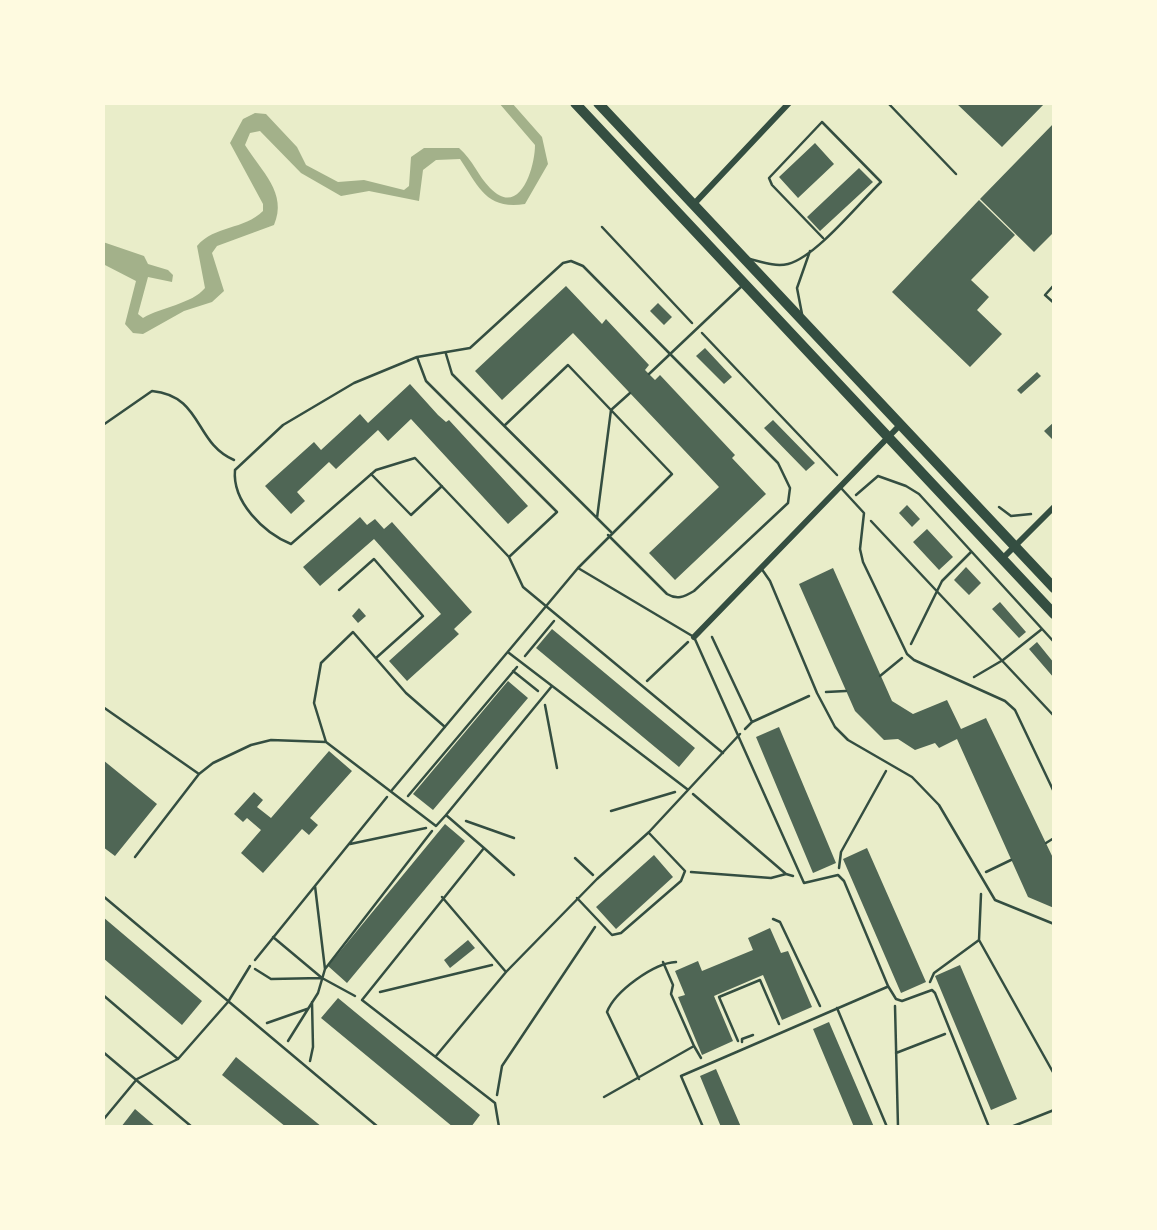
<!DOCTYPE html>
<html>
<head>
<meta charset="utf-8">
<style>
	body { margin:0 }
	#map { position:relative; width:1157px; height:1230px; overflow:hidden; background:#e9edc9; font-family:"PT Sans",sans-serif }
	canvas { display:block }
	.frame { position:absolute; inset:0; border:105px solid #fefae0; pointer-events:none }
</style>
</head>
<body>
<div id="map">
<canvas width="1157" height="1230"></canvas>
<div class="frame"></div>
</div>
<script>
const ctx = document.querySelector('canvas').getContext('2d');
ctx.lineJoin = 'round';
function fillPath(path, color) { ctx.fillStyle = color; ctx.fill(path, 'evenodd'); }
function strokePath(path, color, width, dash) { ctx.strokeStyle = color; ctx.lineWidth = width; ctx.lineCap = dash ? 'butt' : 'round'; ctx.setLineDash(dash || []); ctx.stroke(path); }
fillPath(new Path2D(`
	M499 103H512L542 137 548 164 525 204C486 210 479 187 460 159L436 160 423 170 419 201 369 191 341 196 301 173 260 131 250 133 245 145C261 171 288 193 274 225L217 246 212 253 224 291 212 302 184 311 143 334 133 333 125 324 136 281 103 264V242L144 256 148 264 168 270 173 275 172 282 148 277 138 314 143 318C161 307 192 304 205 288L197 246C215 225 244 230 263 211V204L230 143 243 119 255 113 266 114 297 147 306 165 338 182 364 180 404 190 409 186 411 157 424 148H459C473 160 478 176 490 188 520 219 535 167 535 145Z`), '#a3b18a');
fillPath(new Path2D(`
	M956 103H1045L1002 147Z
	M1054 123V232L1034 252 980 199Z
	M815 143 834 164 798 198 779 177Z
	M859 168 873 182 820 231 807 217Z
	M979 200 1015 235 971 280 989 297 977 310 1002 334 970 367 892 292Z
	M566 286 602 324 606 319 649 365 645 370 655 380 660 375 735 455 732 458 766 494 675 580 649 553 719 487 573 333 502 400 475 371Z
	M658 303 672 317 664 325 650 311Z
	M705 348 732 377 724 384 696 356Z
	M1037 372 1041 376 1021 394 1017 390Z
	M410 384 438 415 446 422 449 420 528 506 508 524 411 419 388 441 378 430 336 469 329 462 297 492 305 501 291 514 265 486 314 442 321 450 360 414 368 423Z
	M773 420 815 463 806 471 764 428Z
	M1054 422V441L1044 431Z
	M907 505 920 519 912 527 899 513Z
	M360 517 367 525 375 519 384 529 392 522 472 612 454 629 459 634 407 681 389 661 441 614 374 539 320 586 303 567Z
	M927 529 953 557 939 570 913 542Z
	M966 567 981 583 969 595 954 580Z
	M833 568 892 701 913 714 947 700 961 729 986 718 1054 860V908L1028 897 957 739 939 748 935 743 915 750 898 739 884 740 855 711 799 584Z
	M1000 602 1026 632 1019 638 992 609Z
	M359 608 366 616 358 623 352 616Z
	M552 629 695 748 679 767 536 648Z
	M1037 642 1054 663V678L1029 649Z
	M508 681 528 698 433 810 413 794Z
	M779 727 836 863 813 873 756 737Z
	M329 751 352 771 310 818 318 825 309 835 302 829 263 873 241 853 261 830 247 818 243 822 234 814 254 792 263 800 257 807 271 818Z
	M103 760 157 804 115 856 103 847Z
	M445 824 465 841 347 983 328 966Z
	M867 848 926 982 901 993 843 859Z
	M654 855 673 877 616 929 596 907Z
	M103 917 202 1001 182 1025 103 958Z
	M770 928 781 953 788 951 812 1007 782 1020 763 975 714 996 733 1041 702 1055 678 997 685 995 675 971 698 961 702 971 753 950 748 938Z
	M468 940 475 948 450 968 444 960Z
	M960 965 1017 1099 991 1110 935 976Z
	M338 998 480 1115 471 1127H453L321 1018Z
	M829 1022 874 1127H854L813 1029Z
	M236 1057 322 1127H286L222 1075Z
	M716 1069 741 1127H721L700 1076Z
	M135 1109 156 1127H121Z`), '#4f6655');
strokePath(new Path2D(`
	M602 227 692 323
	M702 333 837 475
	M103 425 152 391C203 396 194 443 234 460
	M856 495 878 476 906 486 919 494 1054 642
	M999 507 1011 516 1031 514
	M871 521 1054 716
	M712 637 752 722 745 729
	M911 644 942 581 971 552
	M525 656 554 621
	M513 671 538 691
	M880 676 902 658
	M974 677 1003 660 1042 629
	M647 681 688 642
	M826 692 846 691
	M545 705 557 768
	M752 722 809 696
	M693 794 786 874 793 876
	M408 796 517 667
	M611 811 675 792
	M466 821 514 838
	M1046 843 1054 838
	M350 844 426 828
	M575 858 593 875
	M839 868 841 852 886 771
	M691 872 771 878 786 874
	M986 872 1011 860
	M315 886 325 969
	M981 894 979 940 1054 1074
	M773 919 780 922 820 1006
	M273 937 322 978 355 996
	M255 960 387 797
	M663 962 673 985 671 994 694 1046
	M255 969 271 979 322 978
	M930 982 934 973 979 940
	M380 992 492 965
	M895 1006 898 1127
	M267 1023 307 1009
	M288 1041 318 993 325 969 432 831
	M738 1041 719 997 760 980 779 1024
	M742 1042V1039L753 1035
	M896 1053 945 1034
	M310 1061 313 1047 312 1002
	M639 1079 607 1012C615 991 654 963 676 962
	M497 1095 502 1066 595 927
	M604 1097 694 1046 701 1058
	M1011 1127 1054 1110`), '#344e41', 2.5);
strokePath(new Path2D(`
	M888 103 956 174
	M750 259C762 262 775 267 788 264 816 257 859 203 881 182L822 122 769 178 772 185 823 238
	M1054 285 1045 295 1054 303
	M802 314 797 288 810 251
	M446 354 452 374 611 532
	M417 357 426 381 557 512 509 557 523 587 723 753
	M649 374 743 285
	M371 474 411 515 442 486
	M841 488 864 513 860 549 863 562 907 654 914 660 1005 701 1015 710 1054 792
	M597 518 611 410 630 393
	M509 557 415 458 376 470 291 544C264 533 232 502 235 470L283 425 354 383 417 357 470 348 563 263 571 261 583 266 778 463 790 488 788 503 694 591C684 597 677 600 667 594L608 535
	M578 568 694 637 804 883 838 875 844 881 888 986 896 999 902 1001 932 990 935 993 989 1127
	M761 568 770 581 817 693 835 727 848 740 912 777 939 805 995 900 1054 924
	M339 590 374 559 423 616 376 658
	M509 653 687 789
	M103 707 199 774 213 763 251 745 271 740 326 742 436 826 446 815 484 848 362 1000 495 1103 499 1127
	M326 742 314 703 321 663 353 632 406 693 445 727
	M392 790 578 568 672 474 568 365 504 426
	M446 815 552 686
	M484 848 514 875
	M135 857 199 774
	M103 896 378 1127
	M442 897 506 972
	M577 898 612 935 621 933 681 881 685 871 649 833
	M103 995 178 1059
	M837 1008 887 1127
	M103 1052 192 1127
	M436 1056 506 972 597 879 649 832 740 734
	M103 1120 137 1079 178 1059 228 1002 250 966
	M703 1127 681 1076 887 987`), '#344e41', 2.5);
strokePath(new Path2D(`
	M693 205 789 103
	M1002 559 1054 507
	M694 637 900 425`), '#344e41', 6);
strokePath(new Path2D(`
	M575 103 1054 614
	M598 103 1054 588`), '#344e41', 10);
</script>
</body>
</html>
